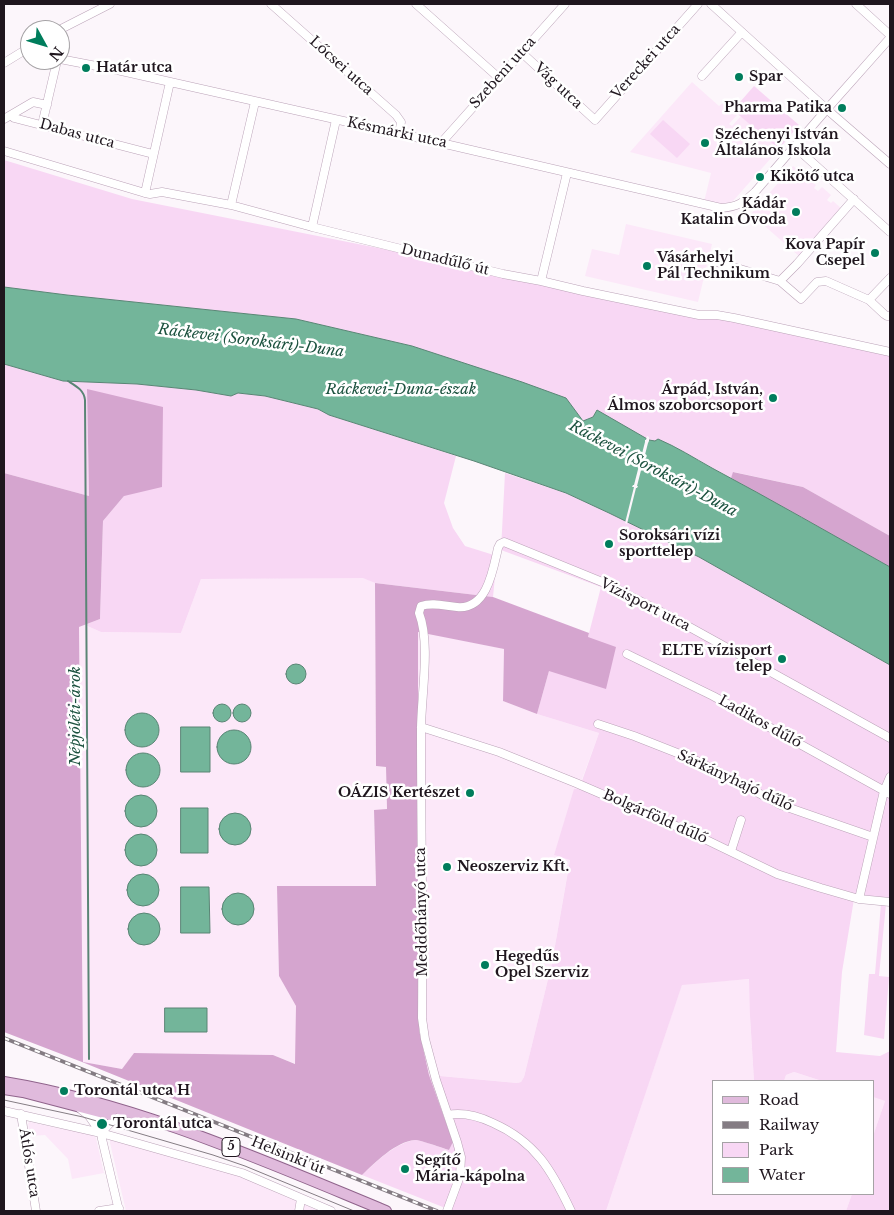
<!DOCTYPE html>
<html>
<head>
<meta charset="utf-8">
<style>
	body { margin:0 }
	#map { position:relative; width:894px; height:1215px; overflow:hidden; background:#fcf6fb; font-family:"Libre Baskerville",serif }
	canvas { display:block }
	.frame { position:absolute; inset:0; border:5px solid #1f161e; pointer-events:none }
	.legend { position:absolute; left:712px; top:1080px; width:162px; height:115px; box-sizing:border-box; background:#fff; border:1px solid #a5a2a5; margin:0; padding:6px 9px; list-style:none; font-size:15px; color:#1f161e }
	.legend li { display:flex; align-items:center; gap:10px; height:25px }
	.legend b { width:25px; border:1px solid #a5a2a5 }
	.north { position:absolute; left:20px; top:20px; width:50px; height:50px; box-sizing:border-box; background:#fff; border:1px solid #a5a2a5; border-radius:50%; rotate:129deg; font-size:14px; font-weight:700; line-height:20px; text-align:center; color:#1f161e }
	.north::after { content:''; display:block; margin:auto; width:18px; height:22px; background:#007d5c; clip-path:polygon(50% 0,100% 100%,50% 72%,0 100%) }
</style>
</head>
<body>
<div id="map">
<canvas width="894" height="1215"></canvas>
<div class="frame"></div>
<ul class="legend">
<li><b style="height:6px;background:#e0badc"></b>Road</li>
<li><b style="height:6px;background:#847c83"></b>Railway</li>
<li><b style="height:14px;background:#f8d7f4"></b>Park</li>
<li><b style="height:14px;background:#73b59a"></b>Water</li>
</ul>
<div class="north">N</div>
</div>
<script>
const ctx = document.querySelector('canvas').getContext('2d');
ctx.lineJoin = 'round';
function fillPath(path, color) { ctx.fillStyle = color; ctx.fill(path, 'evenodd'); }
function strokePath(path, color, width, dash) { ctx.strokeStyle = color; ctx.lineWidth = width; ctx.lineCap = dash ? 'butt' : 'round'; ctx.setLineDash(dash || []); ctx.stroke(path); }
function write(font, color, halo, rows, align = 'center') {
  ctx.font = font + ' "Libre Baskerville",serif'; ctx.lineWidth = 5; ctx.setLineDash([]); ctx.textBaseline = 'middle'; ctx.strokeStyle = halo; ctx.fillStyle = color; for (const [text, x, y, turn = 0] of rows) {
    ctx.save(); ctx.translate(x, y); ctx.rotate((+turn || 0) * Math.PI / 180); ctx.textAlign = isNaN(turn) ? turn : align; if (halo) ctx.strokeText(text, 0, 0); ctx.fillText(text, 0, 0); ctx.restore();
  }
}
fillPath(new Path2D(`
	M692 82 719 106 723 103 737 115 729 124 732 126 741 116 754 127 745 137 747 140 757 130 779 149 733 201 719 206 704 202 711 173 630 152Z
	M793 166 802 173 800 176 804 179 807 176 816 185 814 188 818 191 822 187 831 195 827 200 831 203 833 201 842 209 800 257 751 214Z
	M626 224 712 244 698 302 585 276 592 249 619 255Z
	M363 577 375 583 376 766 386 767 387 810 374 811 376 886 279 976 296 1006V1064L273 1055 134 1053 122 1069 82 1062 79 627 85 625 101 632 181 633 201 579Z
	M418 631 504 649 503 701 537 714 599 733 554 855 570 859 552 963 524 1077 521 1082 517 1083 429 1075 419 1030 418 830Z
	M750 979V1016L754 1081H713V1194H852L846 1211H606L682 984Z
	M794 1072 822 1081H784L786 1075Z
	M873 1097 885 1101 873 1136Z
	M30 1122 62 1129 63 1127 92 1134 96 1138 104 1173 72 1179 68 1159 45 1135 30 1136 28 1123Z
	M110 1139 234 1174 319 1211H126L110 1143Z`), '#fce8f9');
fillPath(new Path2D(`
	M754 86 799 125 779 149 733 110Z
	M663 120 690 144 677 158 650 134Z
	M4 160 132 199 890 350V536L803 487 734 472 731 478 691 456 674 446 649 440 596 410 593 417 583 421 566 398 412 346 296 319 67 295 4 287Z
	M4 364 63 381 137 384 196 390 231 396 238 393 265 396 318 409 329 415 456 456 444 503 453 528 465 546 497 556 493 597 375 583 363 578 201 579 181 633 101 632 85 625 79 627 100 619 103 521 124 496 87 389 89 496 4 473Z
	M505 473 565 493 609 513 699 557 890 665V905L886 904 879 976 889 977 884 1039 864 1035 869 974H875L881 904 854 899 842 972 836 1052 880 1056 890 1051V1211H846L852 1194H873V1136L885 1101 873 1097V1081H822L794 1072 786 1075 784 1081H754L750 1016 749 979 682 985 606 1211H453L362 1175C376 1162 395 1143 415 1140 422 1140 441 1148 449 1150L453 1142 429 1075 517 1083 521 1082 524 1077 552 963 570 860 554 855 574 789H579L599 733 537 714 549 671 588 637 601 587 501 550Z`), '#f8d7f4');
fillPath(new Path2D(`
	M87 389 163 407 162 487 124 496 103 521 100 619 79 627 83 1062 122 1069 134 1053 273 1055 295 1064 296 1006 279 976 277 886H376L374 810 387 809 386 767 376 766 375 583 493 597 589 633 588 637 616 647 606 689 549 671 537 714 503 701 504 649 418 632V830L419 1030 429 1075 453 1142 449 1150C442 1148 421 1140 415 1140 395 1142 376 1162 362 1175L82 1062 4 1032V473L89 496Z
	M733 472 803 487 890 536V567L731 478Z`), '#d5a5cf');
const water = new Path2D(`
	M4 287 67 295 296 319 412 346 522 382 566 398 583 421 593 417 597 410 649 440 655 441 658 439C677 447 694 458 712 468 772 500 831 534 890 567V665L699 557 609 513 566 493 474 461 329 415 318 409 265 396 238 393 231 396 196 390 137 384 63 381 4 364Z
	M286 674a10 10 0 1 1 20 0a10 10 0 1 1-20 0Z
	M233 713a9 9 0 1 1 18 0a9 9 0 1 1-18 0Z
	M213 713a9 9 0 1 1 18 0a9 9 0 1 1-18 0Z
	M125 730a17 17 0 1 1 34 0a17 17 0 1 1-34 0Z
	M181 727H210V772H181Z
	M217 747a17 17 0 1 1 34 0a17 17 0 1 1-34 0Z
	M126 770a17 17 0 1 1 34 0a17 17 0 1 1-34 0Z
	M125 811a16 16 0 1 1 32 0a16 16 0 1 1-32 0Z
	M181 808H208V853H181Z
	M219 829a16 16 0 1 1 32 0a16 16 0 1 1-32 0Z
	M125 850a16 16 0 1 1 32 0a16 16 0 1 1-32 0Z
	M127 890a16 16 0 1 1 32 0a16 16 0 1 1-32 0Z
	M181 887H209L210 933H181Z
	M222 909a16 16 0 1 1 32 0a16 16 0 1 1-32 0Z
	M128 929a16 16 0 1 1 32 0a16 16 0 1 1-32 0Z
	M165 1008H207V1032H165Z`);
fillPath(water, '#73b59a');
strokePath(water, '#5a8575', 1);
fillPath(new Path2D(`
	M647 436 649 437V441L648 443 637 486H638L637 488H636L627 524 625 523 634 487H632L633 485H634L645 442V440H646Z`), '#fcf6fb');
strokePath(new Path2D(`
	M68 381C76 386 84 390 85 400L89 1059`), '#5a8575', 2);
const minor = new Path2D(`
	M271 4 396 115 401 122 399 134
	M416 4 499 78
	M711 4 831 113 890 164
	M856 4 890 35
	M59 30 110 4
	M522 53 595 120 698 4
	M60 59 117 70 441 143 721 208C737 207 743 203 755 192L827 109 890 38
	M4 63 30 47
	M702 76 742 32
	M11 115 14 118 153 154
	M4 119 33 102 47 105
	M42 125 56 65
	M441 143 565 4
	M794 146 890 232
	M4 151 145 193 150 194 162 192 231 205 312 227 503 274 541 281 583 291 699 315H717L734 318 890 352
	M145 193 170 82
	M231 205 255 102
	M312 227 336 120
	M717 262 780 281 801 299 817 282 826 281 869 300 884 314 887 316H890
	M541 281 567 173
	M780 281 797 264 854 199
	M869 300 890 278
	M627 654 713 696 890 794
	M598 724 634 736 695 760 713 769 781 805 873 837
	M421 727 499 752 576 783 690 832 777 874 821 888 859 899 890 902
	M731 851 741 820
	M859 899 884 791 890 777
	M79 1108 89 1116 98 1129
	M91 1108 100 1125 102 1139 119 1211
	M4 1111 101 1133 242 1173 331 1211
	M21 1114 36 1211
	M448 1115C464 1112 478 1116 493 1123 536 1142 552 1171 571 1211
	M101 1133 110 1123 119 1117
	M99 1211 119 1208
	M299 1211 301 1199
	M447 1211 460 1176 461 1157 457 1142 436 1080 425 1039 422 1018C423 922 421 826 421 730 421 696 431 644 419 613L421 606C433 602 445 606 457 607 487 610 493 570 498 548L500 544 504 542 607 584 675 619 890 738`);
const major = new Path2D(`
	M4 1082C137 1104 262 1160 386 1211
	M4 1089 23 1092 111 1115`);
strokePath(minor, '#bba3b8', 9);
strokePath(major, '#8f638b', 12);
strokePath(minor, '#fff', 8);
strokePath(major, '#e0badc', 10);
strokePath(new Path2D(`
	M4 1100 83 1117 213 1155 245 1166 354 1211`), '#847c83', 1);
const rail = new Path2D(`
	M4 1038 437 1211`);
strokePath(rail, '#847c83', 4);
strokePath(rail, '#fff', 2, [5.5]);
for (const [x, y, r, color] of [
	[86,68,5,"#007d5c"],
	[739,77,5,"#007d5c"],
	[842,108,5,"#007d5c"],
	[705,143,5,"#007d5c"],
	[760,177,5,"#007d5c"],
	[796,212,5,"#007d5c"],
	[875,253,5,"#007d5c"],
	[647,266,5,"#007d5c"],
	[773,398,5,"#007d5c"],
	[609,544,5,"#007d5c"],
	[782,659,5,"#007d5c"],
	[470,793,5,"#007d5c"],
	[447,867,5,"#007d5c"],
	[485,965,5,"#007d5c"],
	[64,1091,5,"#007d5c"],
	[102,1124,6,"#007d5c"],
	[405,1169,5,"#007d5c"]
]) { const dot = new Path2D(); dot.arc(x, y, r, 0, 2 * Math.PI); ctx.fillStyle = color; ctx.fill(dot); strokePath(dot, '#fff', 2); }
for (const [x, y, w] of [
	[231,1147,18]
]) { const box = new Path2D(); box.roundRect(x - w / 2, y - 9.5, w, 19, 4); ctx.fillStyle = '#fff'; ctx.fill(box); strokePath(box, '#1f161e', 1); }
write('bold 12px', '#1f161e', null, [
	["5",231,1147]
]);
write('14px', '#1f161e', '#fff', [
	["Vereckei utca",646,62,-48],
	["Lőcsei utca",341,66,42],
	["Szebeni utca",503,73,-48],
	["Vág utca",558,86,43],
	["Késmárki utca",397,133,12],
	["Dabas utca",77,134,15],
	["Dunadűlő út",445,260,14],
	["Vízisport utca",645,605,27],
	["Ladikos dűlő",760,722,29],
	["Sárkányhajó dűlő",735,781,25],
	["Bolgárföld dűlő",655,817,24],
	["Meddőhányó utca",422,912,-91],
	["Helsinki út",288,1156,22],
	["Átlós utca",29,1163,81]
]);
write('bold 14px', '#1f161e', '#fff', [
	["Határ utca",96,68],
	["Spar",749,77],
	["Pharma Patika",832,108,"right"],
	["Széchenyi István",715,135],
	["Általános Iskola",715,151],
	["Kikötő utca",770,177],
	["Kádár",786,204,"right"],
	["Katalin Óvoda",786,220,"right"],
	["Kova Papír",865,245,"right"],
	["Csepel",865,261,"right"],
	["Vásárhelyi",657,258],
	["Pál Technikum",657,274],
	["Árpád, István,",763,390,"right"],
	["Álmos szoborcsoport",763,406,"right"],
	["Soroksári vízi",619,536],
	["sporttelep",619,552],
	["ELTE vízisport",772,651,"right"],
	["telep",772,667,"right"],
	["OÁZIS Kertészet",460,793,"right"],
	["Neoszerviz Kft.",457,867],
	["Hegedűs",495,957],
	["Opel Szerviz",495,973],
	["Torontál utca H",74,1091],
	["Torontál utca",113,1124],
	["Segítő",415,1161],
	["Mária-kápolna",415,1177]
], 'left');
write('italic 15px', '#1c523f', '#fff', [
	["Ráckevei (Soroksári)-Duna",251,341,7],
	["Ráckevei-Duna-észak",401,390],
	["Ráckevei (Soroksári)-Duna",653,469,28],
	["Népjóléti-árok",76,716,-90]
]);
</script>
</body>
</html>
